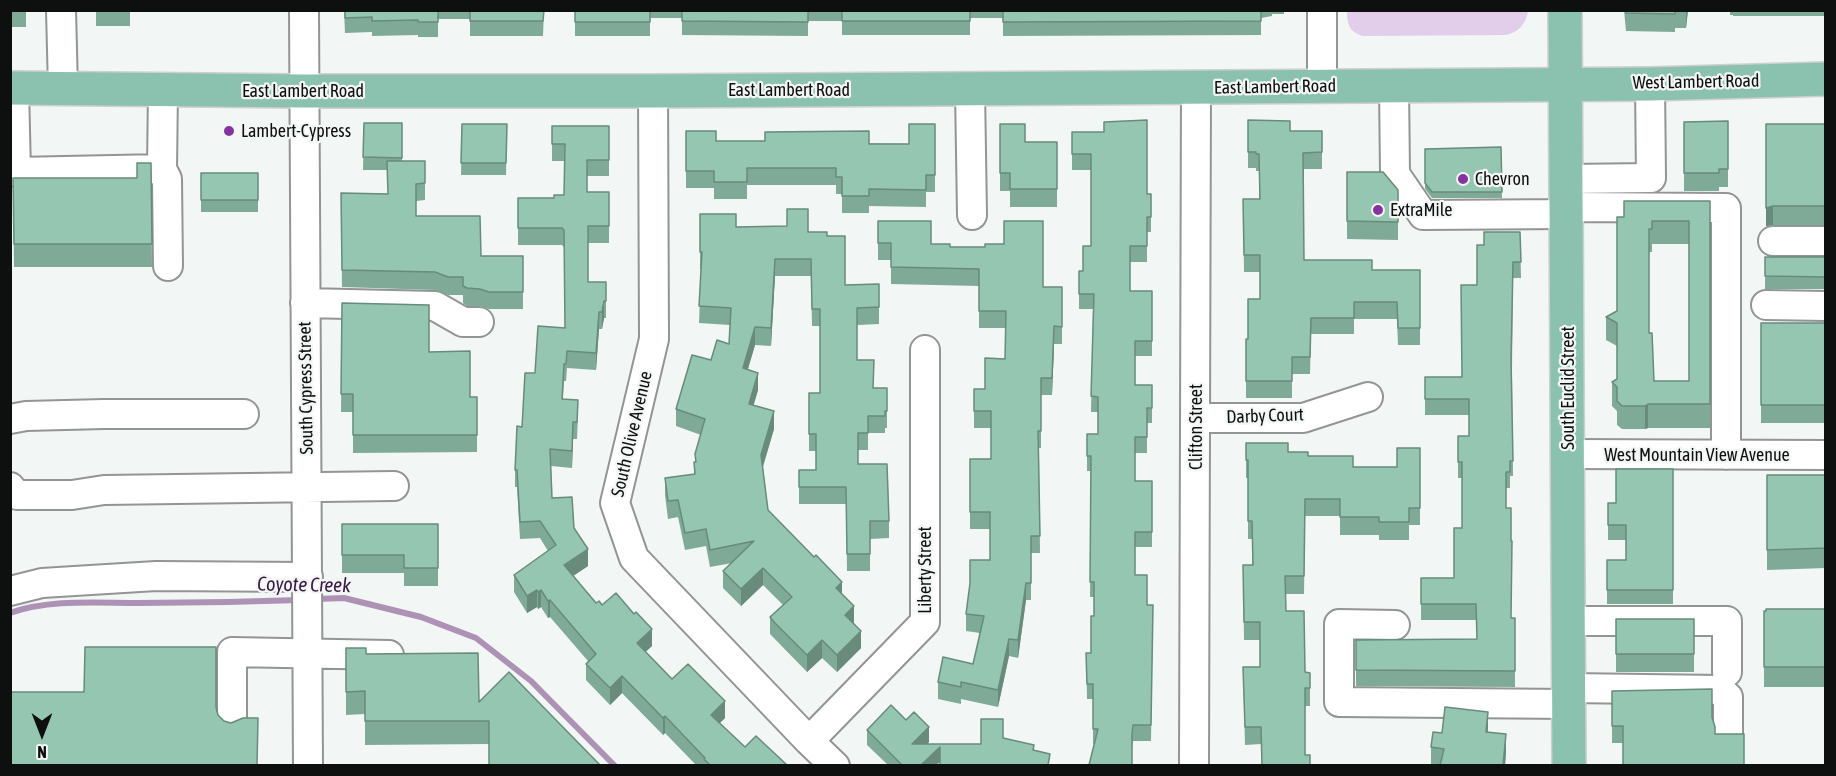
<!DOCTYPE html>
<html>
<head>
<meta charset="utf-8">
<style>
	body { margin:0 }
	#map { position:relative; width:1836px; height:776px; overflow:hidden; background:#f2f6f4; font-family:"Asap Condensed",sans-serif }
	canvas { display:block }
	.frame { position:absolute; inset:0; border:12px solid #0e0f0f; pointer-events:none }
	.north { position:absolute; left:12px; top:704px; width:60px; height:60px; -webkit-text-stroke:4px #f2f6f4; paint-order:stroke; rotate:180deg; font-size:16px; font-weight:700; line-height:24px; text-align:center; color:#0e0f0f }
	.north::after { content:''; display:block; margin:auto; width:21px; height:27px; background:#0e0f0f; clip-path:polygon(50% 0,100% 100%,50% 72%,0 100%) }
</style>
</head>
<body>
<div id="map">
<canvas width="1836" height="776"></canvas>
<div class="frame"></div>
<div class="north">N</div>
</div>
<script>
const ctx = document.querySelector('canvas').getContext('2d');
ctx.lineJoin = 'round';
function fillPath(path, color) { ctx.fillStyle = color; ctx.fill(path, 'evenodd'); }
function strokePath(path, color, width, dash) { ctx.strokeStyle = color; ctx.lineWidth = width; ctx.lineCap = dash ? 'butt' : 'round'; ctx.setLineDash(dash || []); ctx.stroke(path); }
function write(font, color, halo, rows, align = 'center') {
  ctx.font = font + ' "Asap Condensed",sans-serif'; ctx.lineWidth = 4.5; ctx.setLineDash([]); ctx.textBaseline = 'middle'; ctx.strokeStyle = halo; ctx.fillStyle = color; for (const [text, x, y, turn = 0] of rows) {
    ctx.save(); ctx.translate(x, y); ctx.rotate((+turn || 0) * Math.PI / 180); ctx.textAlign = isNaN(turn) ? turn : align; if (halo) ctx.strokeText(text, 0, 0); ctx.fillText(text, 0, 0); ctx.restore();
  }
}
fillPath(new Path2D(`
	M1347 11 1528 10V11C1526 24 1518 33 1505 35L1363 36C1349 32 1347 24 1347 11Z`), '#e2cdea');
strokePath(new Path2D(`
	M316 599 344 598 421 617 476 638 531 681 615 766
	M10 613C50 599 96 603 138 603 192 603 246 602 300 600`), '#ad92b6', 6);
const minor = new Path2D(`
	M61 10 63 89
	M304 10 308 766
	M1322 10V86
	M1394 85 1395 174 1423 215 1567 214
	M14 88 16 172 162 169 163 89
	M970 89 972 215
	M653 91 654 339 615 503 634 558 809 741 835 766
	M162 169 167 179 168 266
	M1567 179 1651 178 1650 84
	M1567 207 1726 208V455
	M1773 241H1826
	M305 303 435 306 463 322H479
	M1766 305 1826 306
	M1196 418H1303L1368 397
	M10 419 26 416 104 414H244
	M1569 454 1826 455
	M10 487 17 495H72L104 490 394 486
	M10 591 42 583 156 576 308 577
	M1569 621H1727V672
	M1395 625 1339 624V702L1569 704
	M1569 688 1720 690 1728 697V734
	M232 730V652L389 655
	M809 741 925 622V350
	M1194 766 1196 88`);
const major = new Path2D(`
	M1565 10 1569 766
	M10 88 303 91H653L1650 84 1826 79`);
strokePath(minor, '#929593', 32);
strokePath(major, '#cfcfcf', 36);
strokePath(minor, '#fff', 28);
strokePath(major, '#8ac2af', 33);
fillPath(new Path2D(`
	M10 10H26V27H10Z
	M96 10H130V26H96Z
	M344 10H544L543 36H470V19H438V37H418V35L372 36V32L345 33Z
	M575 10H1284V14H1272V16L1261 18V35L1003 36V18H970V35H842V21H808V36L682 35V18H650V36H575Z
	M1624 10H1688L1686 28H1675V32L1626 31Z
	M1730 10H1826V16H1733V15H1730Z
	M1248 120 1290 131H1322V169H1304V260L1372 270H1420V345H1398L1397 319H1354V334H1311L1310 374H1292V398H1246V339H1248L1260 299V272H1244L1243 199H1259V171H1256V168H1248Z
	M1728 121V187H1719V191H1684V122Z
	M364 123H402V161H425V200L416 201V216L481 256H523V309H489L480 306H467L463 303V295H448L435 290 342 287 341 193 388 194 387 170H363Z
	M462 124H507L506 175H461Z
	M935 124V192H926V207L869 206V213H842V194H836V185H747V199H714V188H686V131L716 141 909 144Z
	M1000 124 1025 142H1057V207H1010V191H1000Z
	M1766 124H1826V225H1773L1766 226Z
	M552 126H609V176H587V192H609V243H588V282H606V318H604L602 329H599L596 370 567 368 566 381H564L563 399 578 416 577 439H573L572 468 551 466 552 498 574 528 588 566 573 576 596 603 602 605 652 646 645 652 672 679 725 718 720 723 745 747 787 765H696L665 733 663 735 622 693 610 705 586 680V664L588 661 550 617 548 618 541 607 538 609 537 607 527 613 514 592V575L548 551 540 538 520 539 517 487H515V470L522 427 535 373 565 328 564 247 562 245H518V198H554L564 195V161H552Z
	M1072 132 1147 194H1151V232H1147V262H1130V291H1152V356H1135V385H1152V423H1147V453H1135V481H1152V547H1135V575L1147 605H1153L1151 741H1133L1132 749 1093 744V699H1087L1086 653H1091L1094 616V597H1090L1091 471H1087V434H1098V412H1091L1093 309H1079V271H1083L1091 246V170H1072Z
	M1501 147 1502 198H1432L1425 189V149Z
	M151 163 152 267H14L13 178H137Z
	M1347 172 1398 190V240L1347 239Z
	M201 173H258V212H201Z
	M1710 201V428H1648L1645 429H1622L1617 425V411L1612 406V382L1617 379V346L1606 340V317L1617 311 1624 217ZM1652 244H1689V381H1654L1649 333V252H1652Z
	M700 214 736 227 808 232 827 236 845 285 879 284V324L857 325V360L874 388H887V428H885V433H868V450H858V464L889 521V538L870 539V571H847L846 504H799V470H816V451H809V393H820V326H812L811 276H775L771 346 755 345 748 369 758 390 753 406 774 429 763 467 768 510 842 594 854 623 861 648 837 672 822 658 807 672 770 634V617L783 605 763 585 741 606 723 588V571L732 563 710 567 706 546 685 550 678 517 668 519 665 495V478L694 475V462H695V454L701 435 676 426V409L711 360 729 344 730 325 699 323 701 269H700Z
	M878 221 931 244 950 247 1043 287H1062V344H1054L1052 395H1041V448H1039L1040 553H1031V600H1026L1018 658 1009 656 998 707 961 699V704L938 699V682L973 664 980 633 966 631V614L990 560V529H970V459H991V428H974V389H985L1005 359V328H979V286L891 284V260H878Z
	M1520 232 1521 278H1513L1512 370 1513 476H1510V488H1506V508L1511 618H1515V687L1356 686V640L1477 639 1476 620H1421V578H1454L1462 528V478H1458V436H1469V415H1425V377H1462L1484 245Z
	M1765 257H1826V289H1765Z
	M342 303 429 352 470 397H477V452L353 453V412H341Z
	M1761 323H1826V423H1761Z
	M1246 443 1308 456 1353 467H1397L1420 448V525H1409V540H1379V535H1340V516H1305L1304 594H1285L1286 611 1305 672 1310 673V706H1305V755L1310 765 1261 744 1245 745 1243 667H1260V640H1244L1243 565H1252V539H1248V478H1246Z
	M1673 469V604H1607V560H1626V540H1608V503H1616Z
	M1767 475H1826V568L1767 570Z
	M342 524H438V586H404V573H342Z
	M1826 609V687H1764V611Z
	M1616 619H1694V672H1616Z
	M346 648 366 654 479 702 509 672 489 744 365 745V714L346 715Z
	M1712 689 1623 743H1612V691Z
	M867 730 929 742 927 744H981L1003 738 1034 750 1050 765 940 762 936 765H888L867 745Z
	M1488 732 1506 752 1505 765H1431V747L1442 733Z`), '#7faa98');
fillPath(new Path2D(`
	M1686 10H1688L1686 28Z
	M1773 206V225L1766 226V208Z
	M775 259V276L771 346V328Z
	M604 301V318L602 329V312Z
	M599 312V329L596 370V353Z
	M1054 326V344L1052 395V378Z
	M755 327V345L743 385V368Z
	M758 373V390L749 421V404Z
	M1648 404V428L1645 429V406Z
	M774 411V429L761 472V455Z
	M573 422V439L572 468V451Z
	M588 549V566L564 582V565Z
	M763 568V585L741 606V589Z
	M842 582V599L836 588Z
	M1026 583V600L1018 658V640Z
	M537 590V607L527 613V596Z
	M541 590V607L538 609V592Z
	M550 600V617L548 618V601Z
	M854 606V623L845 632V615Z
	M652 629V646L637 660V643Z
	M861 631V648L837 672V655Z
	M1009 639V656L998 707V690Z
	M822 640V658L807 672V655Z
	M622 676V693L610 705V688Z
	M725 701V718L711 731V715Z
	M1488 712V730L1486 750V732Z
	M665 716V733L663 735V718Z
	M929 727V742L912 759V744Z
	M1506 734V752L1505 765H1503Z
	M940 747V762L936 765H921Z`), '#688b7c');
const building = new Path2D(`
	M345 10H438V22H418V20L372 21V17L345 18Z
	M470 10H544L543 21H470Z
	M575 10H650V22H575Z
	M682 10H808V22L682 21Z
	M842 10H970V21H842Z
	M1003 10H1261V21L1003 22Z
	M1625 10H1675V14L1626 13Z
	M1147 120V194H1151V217H1147V246H1130V291H1152V341H1135V385H1152V408H1147V437H1135V481H1152V532H1135V575H1147V605H1153L1151 725H1133L1132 734V765H1089L1098 729H1093V684H1087L1086 653H1091V616H1094V582H1090L1091 456H1087V434H1098V397L1091 396 1094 294H1079V271H1083V246H1091V154H1072V132H1104V122Z
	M1248 120 1290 121V131H1322V152L1303 153 1304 260H1372V270H1420V328H1398L1397 302H1354V318H1311L1310 357H1292V381H1246V339H1248V299H1260V255H1244L1243 199H1260L1259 154H1256V152H1248Z
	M1728 121V169H1719V173H1684V122Z
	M364 123H402V158L363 157Z
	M462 124H507L506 163H461Z
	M909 124H935V175H926V190L869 189V196H842V177H836V168H747V182H714V171H686V131H716V141H765V132L869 131V144H909Z
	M1000 124H1025V142H1057V189H1010V173H1000Z
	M1766 124H1826V206H1773L1766 208Z
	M552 126H609V160H587V192H609V226H588V282H606V301H604L602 312H599L596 353 567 351 566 364H564L562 399 578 400 577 422H573L572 451 550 449 552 498 572 497 574 528 588 549 564 565 596 603 599 601 602 605 616 593 634 614 636 612 652 629 637 643 672 679 688 664 725 701 711 715 745 747 756 736 787 765H710L704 759 705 758 665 716 663 718 622 676 610 688 586 664 596 654 550 600 548 601 541 590 538 592 537 590 527 596 514 575 556 545 540 521 520 522 517 470H515L517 426 522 427 525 373H535L538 326 565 328 564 230 562 228H518V198H554V195H564L565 144H552Z
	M1501 147 1502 192H1432L1425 183V149Z
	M387 161H425V183L416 184V216H480L481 256H523V292H489L480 289 467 288 463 286V277H448L435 272 342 270 341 193 388 194Z
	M137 163H151L152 244H14L13 178H137Z
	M1347 172H1383L1398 190V222L1347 221Z
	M201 173H258V200H201Z
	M1624 201H1710V404H1648L1645 406H1622L1617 401V387L1612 382 1617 379V323L1606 317 1617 311V217H1624ZM1652 221H1689V381H1654L1652 333H1649V229H1652Z
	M787 209H808V232H827V236H845V285L879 284V307L857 308V360H874L873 388H887V411H885V416H868V433H858V464H887L889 521H870V554H847L846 487H799V470H816V434H809V393H820V309H812L811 259H775L771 328 755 327 743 368 758 373 749 404 774 411 761 455 768 510 814 557 816 555 842 582 836 588 854 606 845 615 861 631 837 655 822 640 807 655 774 622 770 617 792 597 763 568 741 589 723 571 754 541 710 550 706 529 685 533 678 500 668 501 665 478 695 474 694 462H696L695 454 705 419 676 409 692 355 711 360 717 340 729 344 731 308 699 306 702 252H700V214H736V227L787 226Z
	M878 221H931V244H950V247H985V244H1004V221H1043V287H1062V327L1054 326 1052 378H1041V431H1038L1040 536H1031V583H1026L1018 640 1009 639 998 690 961 682V687L938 682 943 657 973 664 984 616 966 614 970 583V560H990V512H970V459H991V411H974V389H985V358L1005 359 1006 311H979V269L891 267V243H878Z
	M1484 232H1520L1521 262H1513L1511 361 1513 461H1510V472H1506V508H1511V541H1512L1511 618H1515V671L1356 670V640L1477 639 1476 604H1421V578H1454V528H1462V462H1458V436H1469V399H1425V377H1462L1461 285H1477V245H1484Z
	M1765 257H1826V277L1765 276Z
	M342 303 429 305V352L470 351V397H477V435H353V394H341Z
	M1761 323H1826V405H1761Z
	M1246 443H1288V452H1308V456H1353V467H1397V448H1420V508H1409V522H1379V517H1340V499H1305L1304 576H1285L1286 611H1304L1305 672 1310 673V688H1305V755H1310V765H1262L1261 727H1245L1243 667H1260V622H1244L1243 565H1253L1252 521H1248V460H1246Z
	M1616 469H1673V590H1607V560H1626V525H1608V503H1616Z
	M1767 475H1826V548L1767 550Z
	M342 524H438V568H404V555H342Z
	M1766 609H1826V667H1764V611H1766Z
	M1616 619H1694V654H1616Z
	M85 647H216V707L218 715 224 721 231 723 243 718H258L257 765H10V692H84Z
	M346 648H366V654L478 653 479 702 509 672 600 765H489V721H365V691L346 692Z
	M1712 689V717L1715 727V734H1744V765H1623V726H1612V691Z
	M891 705 906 720 914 712 929 727 912 744H981V719H1003V738L1034 745 1033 750 1050 754 1048 765H940V747L921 765H902L867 730Z
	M1445 707 1488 712 1486 732 1506 734 1503 765H1440L1444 749 1431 747 1433 732 1442 733Z`);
fillPath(building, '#94c6b1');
strokePath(building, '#688b7c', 1.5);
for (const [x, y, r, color] of [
	[229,131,6,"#8632a1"],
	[1463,179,6,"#8632a1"],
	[1378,210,6,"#8632a1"]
]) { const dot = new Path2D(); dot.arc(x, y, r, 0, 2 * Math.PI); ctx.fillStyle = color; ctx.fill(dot); strokePath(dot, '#f2f6f4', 2); }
write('18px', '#0e0f0f', '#f2f6f4', [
	["West Lambert Road",1696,82,-1],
	["East Lambert Road",1275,87,-1],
	["East Lambert Road",789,90],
	["East Lambert Road",303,91],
	["South Cypress Street",306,388,-91],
	["South Euclid Street",1568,388,-90],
	["Darby Court",1265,416,-2],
	["Clifton Street",1196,427,-90],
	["South Olive Avenue",632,434,-77],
	["West Mountain View Avenue",1697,455],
	["Liberty Street",925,570,-90]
]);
write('18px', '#0e0f0f', '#f2f6f4', [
	["Lambert-Cypress",241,131],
	["Chevron",1475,179],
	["ExtraMile",1390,210]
], 'left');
write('italic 20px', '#3b1847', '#f2f6f4', [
	["Coyote Creek",304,585,1]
]);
</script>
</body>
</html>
